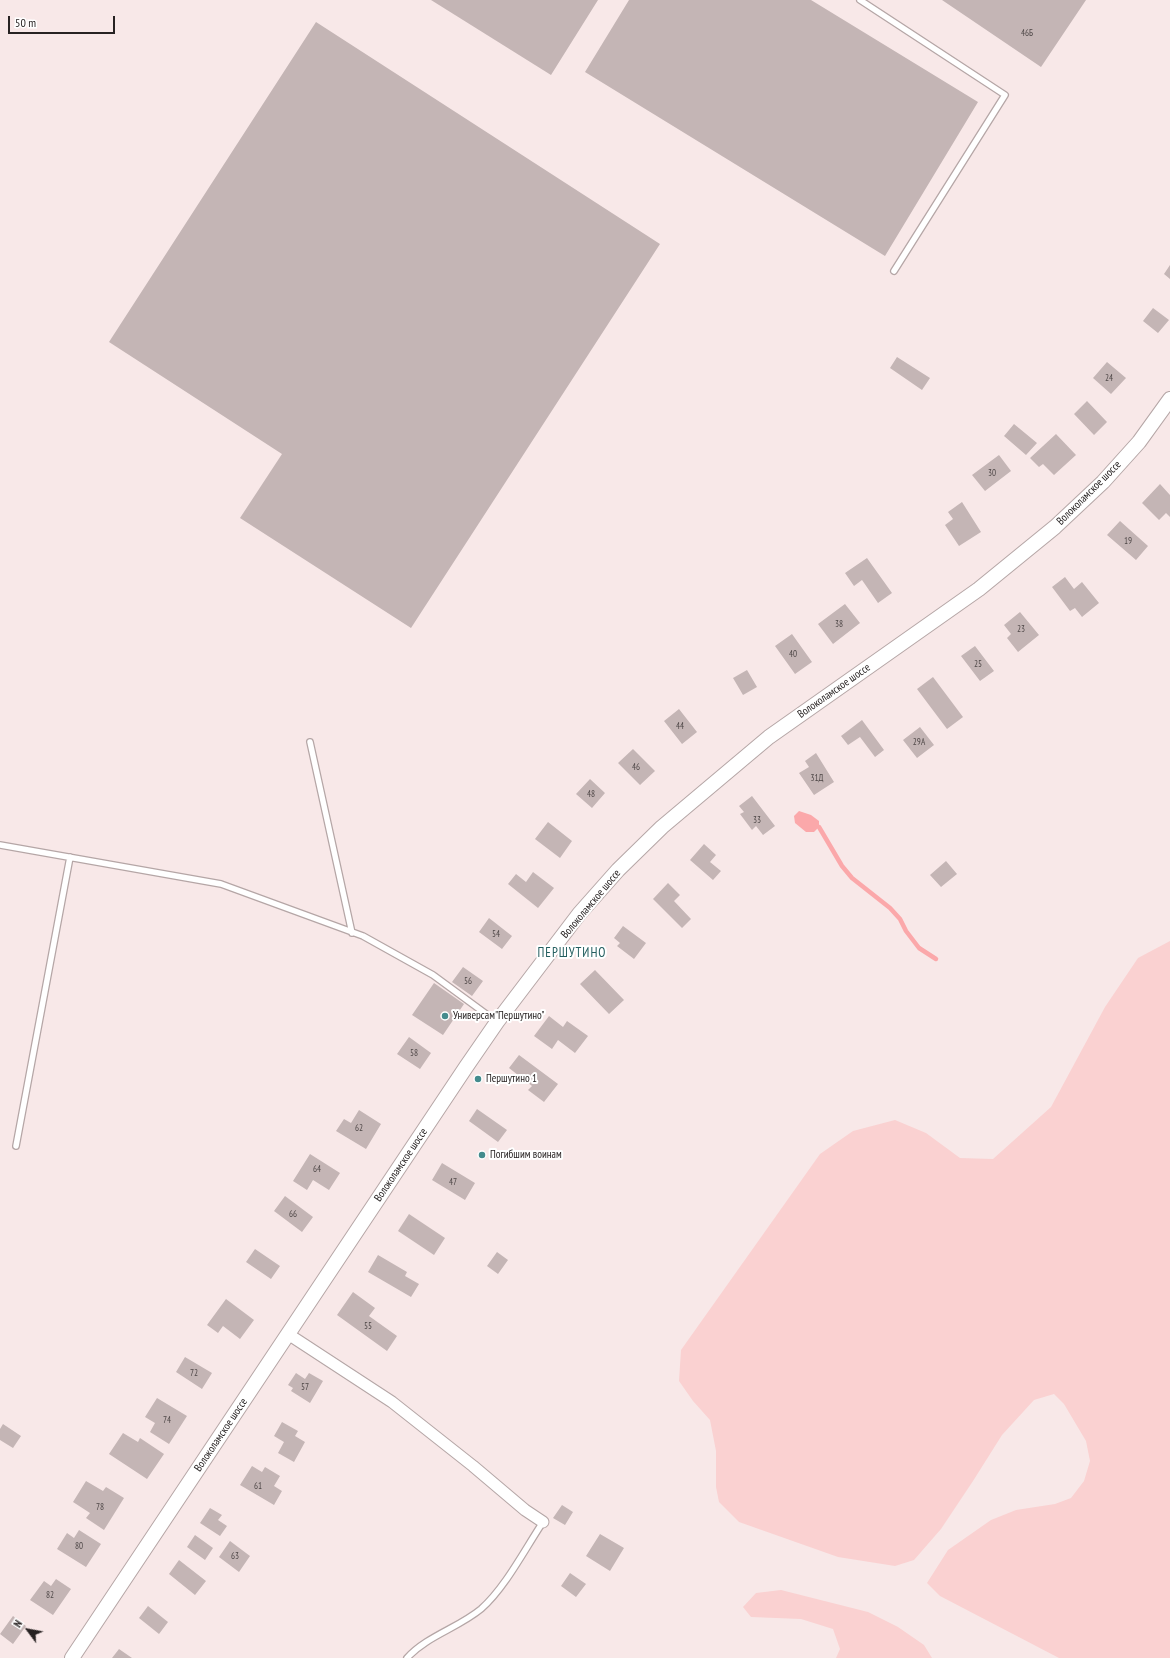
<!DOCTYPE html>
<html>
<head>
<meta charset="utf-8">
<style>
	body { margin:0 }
	#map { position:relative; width:1170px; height:1658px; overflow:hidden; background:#f8e8e8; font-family:"PT Sans Narrow",sans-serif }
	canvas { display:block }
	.north { position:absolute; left:8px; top:1610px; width:40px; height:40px; -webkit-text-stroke:3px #fff; paint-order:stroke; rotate:302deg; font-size:11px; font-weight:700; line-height:16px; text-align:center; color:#272222 }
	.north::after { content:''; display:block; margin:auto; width:14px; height:18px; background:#272222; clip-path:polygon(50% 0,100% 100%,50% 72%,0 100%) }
	.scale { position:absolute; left:8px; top:16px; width:107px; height:18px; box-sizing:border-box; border:2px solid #272222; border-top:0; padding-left:5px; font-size:12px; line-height:14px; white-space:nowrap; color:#272222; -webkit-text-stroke:3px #fff; paint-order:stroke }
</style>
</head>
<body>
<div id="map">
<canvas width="1170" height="1658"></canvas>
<div class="north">N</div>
<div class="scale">50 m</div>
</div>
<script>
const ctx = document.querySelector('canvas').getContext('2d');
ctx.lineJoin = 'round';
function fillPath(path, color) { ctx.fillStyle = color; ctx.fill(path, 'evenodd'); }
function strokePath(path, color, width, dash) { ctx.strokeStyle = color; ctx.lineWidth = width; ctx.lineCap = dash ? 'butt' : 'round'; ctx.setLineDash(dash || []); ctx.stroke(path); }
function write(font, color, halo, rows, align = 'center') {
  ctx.font = font + ' "PT Sans Narrow",sans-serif'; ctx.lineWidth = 4; ctx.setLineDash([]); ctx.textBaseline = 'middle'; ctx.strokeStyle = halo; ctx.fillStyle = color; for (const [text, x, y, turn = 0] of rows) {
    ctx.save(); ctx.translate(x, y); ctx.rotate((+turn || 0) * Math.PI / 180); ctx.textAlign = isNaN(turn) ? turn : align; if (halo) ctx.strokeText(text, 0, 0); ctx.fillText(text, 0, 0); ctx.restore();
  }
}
fillPath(new Path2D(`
	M1170 941V1658H1059L940 1596 927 1583 948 1550 991 1520 1016 1510 1055 1504 1071 1498 1084 1481 1090 1461 1086 1441 1064 1404 1054 1394 1034 1400 1002 1435 973 1481 941 1529 914 1560 895 1566 838 1557 739 1522 719 1502 716 1487V1451L710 1420 693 1401 679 1381 681 1350 820 1154 853 1131 895 1120 926 1133 960 1158 993 1159 1051 1107 1105 1007 1138 958Z
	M781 1590 868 1612 898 1627 924 1645 932 1658H836L840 1649 833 1629 801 1619 751 1617 743 1607 756 1593Z`), '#fad1d1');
fillPath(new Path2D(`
	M799 811 811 815 819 821V827L814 832H806L795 823 794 816Z`), '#fba8aa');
strokePath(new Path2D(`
	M819 827 842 866 852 878 890 908 900 919 906 931 919 948 936 959`), '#fba8aa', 4.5);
fillPath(new Path2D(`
	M431 0H598L551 75Z
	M629 0H811L978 102 885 256 585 72Z
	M942 0H1086L1041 67Z
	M316 22 660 244 411 628 240 518 282 454 109 342Z
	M1170 265V279L1164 274Z
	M1153 308 1169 320 1158 333 1143 321Z
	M897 357 930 378 922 390 890 368Z
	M1107 362 1126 378 1111 394 1093 378Z
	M1087 401 1107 422 1094 435 1074 414Z
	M1014 424 1037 443 1026 455 1004 436Z
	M1056 434 1076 455 1054 475 1043 464 1039 467 1030 458Z
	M999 455 1011 471 985 491 972 475Z
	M1160 484 1170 495V517L1166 513 1159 520 1142 503Z
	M962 502 981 532 959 546 945 525 953 519 948 512Z
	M1120 521 1148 546 1136 560 1107 535Z
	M867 558 892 593 878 603 862 580 854 586 845 573Z
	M1065 577 1074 589 1082 582 1099 603 1082 617 1075 608 1070 611 1052 587Z
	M845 604 860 623 833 644 818 624Z
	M1020 612 1039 635 1018 652 1007 638 1011 634 1004 625Z
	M792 634 812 662 795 674 775 646Z
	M975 646 994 671 980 681 961 656Z
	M747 670 757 687 743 695 733 678Z
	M933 677 963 717 947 729 917 689Z
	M679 709 697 732 682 744 664 721Z
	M862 720 884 750 875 757 860 737 848 745 841 736Z
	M920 727 934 745 917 758 903 740Z
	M633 749 655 771 640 785 618 763Z
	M816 753 834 782 814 795 799 773 809 767 805 761Z
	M590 779 605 793 592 808 576 794Z
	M752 796 775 826 763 835 756 826 752 830 740 814 744 812 739 806Z
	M548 822 572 841 560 858 535 839Z
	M704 844 716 855 710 862 721 871 713 880 690 860Z
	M946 861 957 874 941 887 930 875Z
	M533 872 554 888 538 908 508 884 516 874 526 882Z
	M668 883 680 895 674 901 691 919 682 928 653 899Z
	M489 918 512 936 502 949 479 932Z
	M623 926 646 943 634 959 617 946 620 943 614 938Z
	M463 967 483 981 472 996 452 982Z
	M595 970 624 1000 609 1014 580 984Z
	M434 983 464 1004 443 1035 412 1015Z
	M549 1016 563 1027 567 1021 588 1036 575 1053 558 1040 552 1049 534 1036Z
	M409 1037 431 1053 420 1069 397 1054Z
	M519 1055 558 1084 544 1102 528 1090 532 1086 509 1068Z
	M477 1109 507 1130 498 1142 469 1121Z
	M359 1110 381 1124 366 1149 336 1131 344 1119 351 1123Z
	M310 1154 340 1173 329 1190 313 1180 307 1190 293 1181Z
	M442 1163 475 1183 465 1200 432 1180Z
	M285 1196 313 1217 302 1232 274 1211Z
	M409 1214 445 1238 434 1255 398 1231Z
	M255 1249 280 1266 271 1279 246 1262Z
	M497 1252 508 1260 498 1274 487 1266Z
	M378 1255 407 1272 405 1276 419 1284 411 1297 368 1272Z
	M353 1292 375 1308 369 1316 397 1336 387 1351 337 1315Z
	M226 1299 254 1320 240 1339 223 1326 218 1333 207 1325Z
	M185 1357 212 1373 202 1389 176 1372Z
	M296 1373 305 1379 309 1373 323 1381 310 1403 291 1391 293 1388 288 1385Z
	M157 1398 187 1416 169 1444 150 1432 155 1423 145 1417Z
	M282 1422 298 1431 295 1436 305 1442 294 1462 278 1453 284 1442 274 1436Z
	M3 1424 21 1436 13 1448 0 1440V1429Z
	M123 1433 138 1442 140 1438 164 1454 147 1479 109 1454Z
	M252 1466 262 1472 265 1467 280 1476 274 1486 282 1491 274 1505 240 1485Z
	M86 1481 103 1491 106 1487 124 1498 104 1530 86 1518 90 1513 73 1502Z
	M562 1505 573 1512 565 1525 553 1518Z
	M210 1508 222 1515 218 1520 227 1526 220 1536 200 1523Z
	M79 1530 101 1544 86 1567 57 1549 67 1533 74 1538Z
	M600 1534 624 1548 610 1571 586 1556Z
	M195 1535 213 1548 205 1560 187 1547Z
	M230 1541 250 1556 239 1572 219 1557Z
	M179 1560 206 1581 195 1595 169 1574Z
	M570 1573 586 1584 576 1597 561 1586Z
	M56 1579 71 1589 53 1615 30 1600 44 1581 51 1586Z
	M148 1606 168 1622 159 1634 139 1618Z
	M13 1616 26 1626 13 1644 0 1634Z
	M119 1649 132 1658H112Z`), '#c4b5b5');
const service = new Path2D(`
	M860 0 1005 95 894 271
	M310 742 352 933
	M0 845 221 884 363 936 433 975 497 1022
	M16 1146 70 857
	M407 1658C427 1636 458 1628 481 1609 505 1588 525 1549 543 1522`);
const minor = new Path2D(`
	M288 1334 392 1402 473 1466 525 1510 543 1522`);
const tertiary = new Path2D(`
	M72 1658 466 1067 497 1022 579 914 618 870 662 827 769 737 979 589 1055 527 1103 482 1139 442 1170 399`);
strokePath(service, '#b5a6a6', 8);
strokePath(minor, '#b5a6a6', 13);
strokePath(tertiary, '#b5a6a6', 16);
strokePath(service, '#fff', 5.5);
strokePath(minor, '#fff', 11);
strokePath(tertiary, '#fff', 14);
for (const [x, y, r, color] of [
	[445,1016,4,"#438b8d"],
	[478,1079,4,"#438b8d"],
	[482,1155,4,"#438b8d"]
]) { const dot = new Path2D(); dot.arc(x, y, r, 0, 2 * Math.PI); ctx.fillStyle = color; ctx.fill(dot); strokePath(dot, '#fff', 1.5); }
write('9px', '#4e4747', null, [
	["46Б",1027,33],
	["24",1109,378],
	["30",992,473],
	["19",1128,541],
	["38",839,624],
	["23",1021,629],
	["40",793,654],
	["25",978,664],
	["44",680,726],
	["29А",919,742],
	["46",636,767],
	["31Д",817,778],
	["48",591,794],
	["33",757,820],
	["54",496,934],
	["56",468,981],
	["58",414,1053],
	["62",359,1128],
	["64",317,1169],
	["47",453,1182],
	["66",293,1214],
	["55",368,1326],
	["72",194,1373],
	["57",305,1387],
	["74",167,1420],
	["61",258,1486],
	["78",100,1507],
	["80",79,1546],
	["63",235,1556],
	["82",50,1595]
]);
write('11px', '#272222', '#fff', [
	["Волоколамское шоссе",1089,493,-45],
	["Волоколамское шоссе",834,691,-35],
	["Волоколамское шоссе",591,904,-50],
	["Волоколамское шоссе",401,1165,-56],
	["Волоколамское шоссе",221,1435,-56]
]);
write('11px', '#272222', '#fff', [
	["Универсам\"Першутино\"",453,1016],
	["Першутино 1",486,1079],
	["Погибшим воинам",490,1155]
], 'left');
ctx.letterSpacing = '1px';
write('13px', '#235e5f', '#fff', [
	["ПЕРШУТИНО",572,953]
]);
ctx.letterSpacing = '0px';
</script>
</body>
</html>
